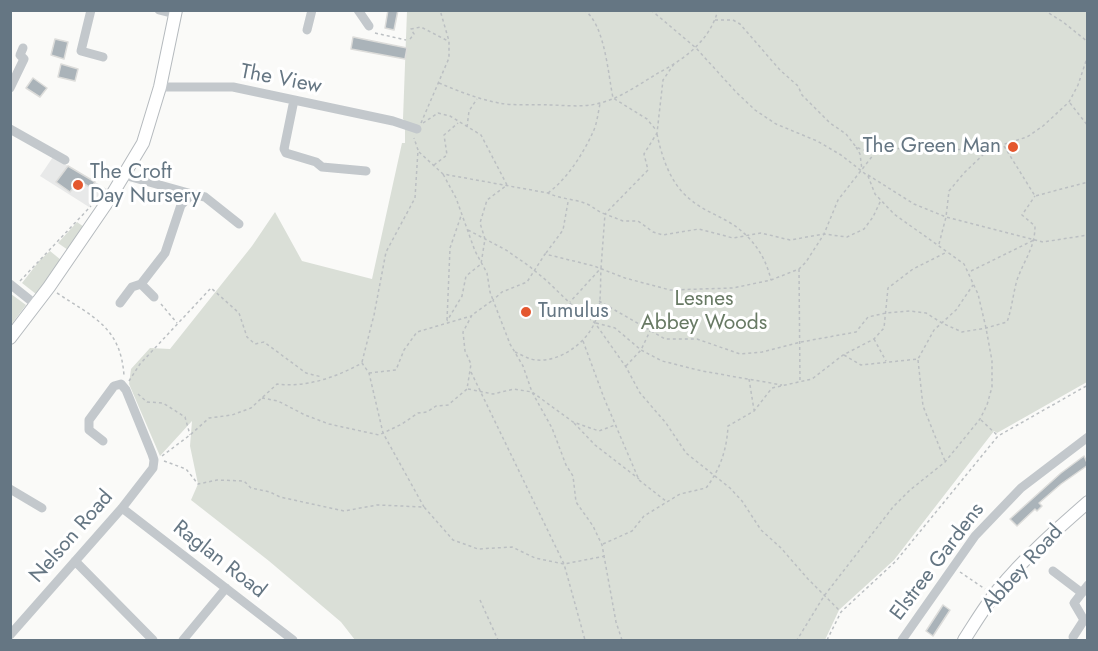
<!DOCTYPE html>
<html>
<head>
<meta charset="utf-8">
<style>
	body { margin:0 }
	#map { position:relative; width:1098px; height:651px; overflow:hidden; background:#fafaf8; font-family:Jost,sans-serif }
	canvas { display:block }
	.frame { position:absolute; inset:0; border:12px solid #657683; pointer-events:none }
</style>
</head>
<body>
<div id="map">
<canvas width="1098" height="651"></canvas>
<div class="frame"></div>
</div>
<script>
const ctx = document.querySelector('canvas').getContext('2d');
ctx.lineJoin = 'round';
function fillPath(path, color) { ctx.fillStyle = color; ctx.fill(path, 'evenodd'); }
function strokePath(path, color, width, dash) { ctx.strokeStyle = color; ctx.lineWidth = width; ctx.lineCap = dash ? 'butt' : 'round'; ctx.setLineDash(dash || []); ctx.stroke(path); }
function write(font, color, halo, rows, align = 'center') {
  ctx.font = font + ' Jost,sans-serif'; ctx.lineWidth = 6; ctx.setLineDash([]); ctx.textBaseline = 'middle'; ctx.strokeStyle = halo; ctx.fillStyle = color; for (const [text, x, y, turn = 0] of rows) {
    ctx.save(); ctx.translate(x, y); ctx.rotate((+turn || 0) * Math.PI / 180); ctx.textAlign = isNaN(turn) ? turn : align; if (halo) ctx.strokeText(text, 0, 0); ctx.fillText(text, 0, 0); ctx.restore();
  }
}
fillPath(new Path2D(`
	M53 157 107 189 89 207 40 176Z`), '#e8e9e9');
fillPath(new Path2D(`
	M407 11H1087V382L997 433 994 431 894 560 839 610 825 640H355L341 622 269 561 191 500 198 484 190 446 192 421 160 456 129 384 131 369 150 348 170 349 252 246 275 212 302 261 372 279 402 143H405V121L403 119Z
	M77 222 84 227 68 250 58 243Z
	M50 251 61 260 36 294 22 283 40 260Z
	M11 294 26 305 11 325 10 295Z`), '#dadfd7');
const building = new Path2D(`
	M388 10H398L394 30 385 28Z
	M353 37 407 48 405 59 351 49Z
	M55 39 68 42 64 59 51 55Z
	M61 64 78 69 75 81 58 77Z
	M33 78 47 88 40 97 26 88Z
	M68 166 95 182 91 188 81 182 76 190 73 188 70 192 56 182Z
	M1084 456 1088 465 1061 484 1039 503 1042 506 1037 511 1035 509 1017 526 1010 519 1061 473Z
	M943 605 950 610 933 636 926 631Z`);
fillPath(building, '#aab3b9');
strokePath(building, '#dcdcda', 1.5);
const major = new Path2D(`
	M10 338 49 287 110 198 143 143 160 87 176 10
	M964 640C975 623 985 606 998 590 1024 558 1056 530 1088 502`);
strokePath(major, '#b5babe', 14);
strokePath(new Path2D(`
	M584 10C605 24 608 74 613 98L647 119 656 130
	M651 10 696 48 736 92 755 110 776 124 817 141 841 155 868 176 875 194 894 214 964 264 978 294 986 328 992 361V387L987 405 980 419 945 462 910 490 893 507 824 596 797 640
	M1044 10 1063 22 1088 42
	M715 20H733L740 24 780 70 798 86 802 95 830 123 846 134 856 147 874 154 905 147 932 150 989 149 1027 137 1043 126 1069 102 1078 85 1088 55
	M375 33 406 40
	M410 39 414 34 411 29 421 27 448 41
	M674 64 663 80 657 133 644 154 648 170 605 214 623 221H638L653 232 663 235 699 229 733 238 761 233 790 240 824 234 847 237 864 229 873 217 881 200
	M439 83C458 91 478 99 499 103 513 106 535 104 549 105 566 105 583 108 600 103 621 98 641 83 660 72 686 58 710 40 718 10
	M1070 103 1088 126
	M421 123 449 58V41L440 10
	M423 123 438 113 450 116 481 135 507 185 487 200 480 223 485 239 481 264 466 276 462 296 447 321
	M467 127 469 111 477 99
	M657 134C662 158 671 185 691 200 701 209 715 214 727 221 750 234 765 254 771 280
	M1004 146 1035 196 1088 182
	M856 147 860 154 862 170
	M419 152 443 174 548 193C560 199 575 199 587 204 594 207 598 212 605 214L601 268 570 302
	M434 165 447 155 444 135 458 123
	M868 175 914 204 946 217 1043 242 1088 235
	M548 193C567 179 583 154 593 132 597 124 598 113 600 104
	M468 230 506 250 529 266 547 281 574 307 595 323 626 367 640 393 666 423 686 453 730 488 742 501 761 530 781 548 808 579 841 612
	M939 244 946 217 949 191 964 173 989 149
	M546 253 563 230 568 202
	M799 269 800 382
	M971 271 1034 240
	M20 281 91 206
	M57 293C93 317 121 327 124 376
	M599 301 665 339H697L740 354 762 352 801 342 856 332 868 317 886 313 910 311 926 313 942 323 962 332 986 328 1007 322C1012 308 1013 294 1017 280 1024 260 1035 248 1035 226L1022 215 1035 196
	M161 304 177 323
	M447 320 450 248 461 216
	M596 323 615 328 641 350 662 361 702 371 782 385
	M874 339 886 361
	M583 341 604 398 639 480 667 502
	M515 352C522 355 530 360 537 360 559 362 585 344 594 324 602 309 600 286 601 268
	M844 355 861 365 918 359 934 330 956 310 973 285
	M918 360 923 406 945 461
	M362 362 374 315 386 252 415 198 418 150 414 138
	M626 366 641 350 650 331
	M471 372 564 564 585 640
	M369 373 396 370 404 350 417 332 471 316
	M749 379 754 410
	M129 381 140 364 211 288 239 313 247 337 255 344 264 342 306 373 322 377
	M468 389 493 394 514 389 532 392 573 422 599 431 615 425
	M138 394 147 402 163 403 185 417 190 435
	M262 398 278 401 305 415 329 424 379 435 402 424 418 413 427 412 436 406 448 405 467 389 471 364 465 351 463 332 472 315 493 300 490 292 487 273 475 251 456 198 443 174
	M981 420 997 435
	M574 423 595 445 639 479
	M162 456 190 435 209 418 232 415 251 408 277 384C305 388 337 377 362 363L369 373 383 433 424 507
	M164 461 186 469 198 484 217 480 244 481 251 488 270 492 280 497 344 511 377 505 424 507 453 540 478 549 512 547 535 558 564 564 605 556
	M603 544 632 531 644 516 680 494 706 488C720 470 727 449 728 426L754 411 772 388 812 379 843 355 874 339 884 328 888 288 913 269 945 253
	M960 572 985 589
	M480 600 498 640
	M622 640 616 622 602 545 593 526 576 502 573 476 566 465 552 428 532 392 523 366 510 344 493 300 502 292 527 282 545 254 594 266 625 278 670 290 733 288 771 280 799 269 806 262 824 234 838 200 874 154
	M827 640 841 612 896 561 998 436 1088 385`), '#bbbfc2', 1.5, [3, 3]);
strokePath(new Path2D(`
	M91 10 81 51 103 57
	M159 10 175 14
	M358 10 369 26
	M307 30 312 10
	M160 87H233L393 121 417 129
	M10 88 24 59 20 55 23 48
	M294 100 284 149 286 153 316 162 322 167 366 171
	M10 129 65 160
	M124 175 192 194
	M10 284 35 304
	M141 284 154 297
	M120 303 132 287 141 284 165 253 181 205 192 194 205 197 239 224
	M10 489 42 508
	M122 508 293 640
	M75 561 153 640
	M1053 571 1082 593
	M10 635 122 508 153 468 154 460 152 454 126 390 121 384 114 386 89 420V430L103 441
	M1073 637 1084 620 1074 603 1088 585
	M183 640 226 588
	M902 640 975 536 1021 488 1088 437`), '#c3c8cc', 9);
strokePath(major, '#fff', 12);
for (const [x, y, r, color] of [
	[1013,147,6,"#e4572e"],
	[78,185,6,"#e4572e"],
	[526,312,6,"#e4572e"]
]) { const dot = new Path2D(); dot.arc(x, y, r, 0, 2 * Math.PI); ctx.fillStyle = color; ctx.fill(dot); strokePath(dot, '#fff', 2); }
write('21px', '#657683', '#fff', [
	["The View",281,80,11],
	["Nelson Road",72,537,-49],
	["Raglan Road",219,560,38],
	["Elstree Gardens",938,562,-53],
	["Abbey Road",1023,569,-48]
]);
write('21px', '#657683', '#fff', [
	["The Green Man",1001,147,"right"],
	["The Croft",90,173],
	["Day Nursery",90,197],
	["Tumulus",538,312]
], 'left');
write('21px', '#687a64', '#fff', [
	["Lesnes",704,300],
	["Abbey Woods",704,324]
]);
</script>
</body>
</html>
